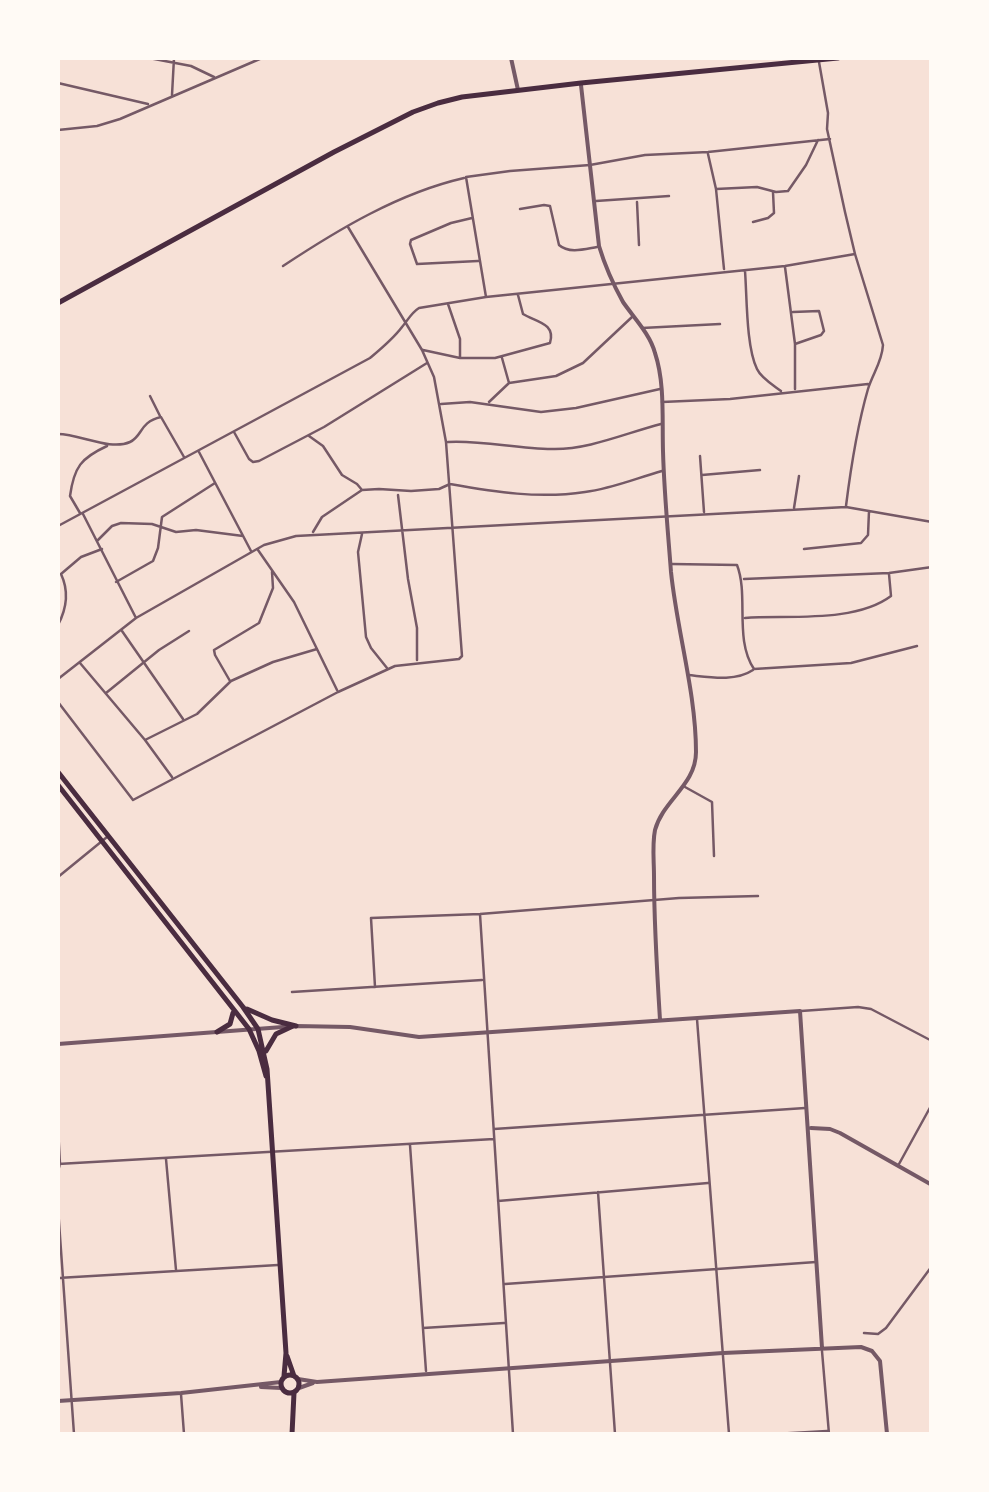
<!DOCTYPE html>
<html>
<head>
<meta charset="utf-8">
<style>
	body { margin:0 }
	#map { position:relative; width:989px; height:1492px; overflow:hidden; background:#f7e1d7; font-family:Figtree,sans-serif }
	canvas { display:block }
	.frame { position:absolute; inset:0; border:60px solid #fffaf5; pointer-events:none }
</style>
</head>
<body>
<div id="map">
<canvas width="989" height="1492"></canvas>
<div class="frame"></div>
</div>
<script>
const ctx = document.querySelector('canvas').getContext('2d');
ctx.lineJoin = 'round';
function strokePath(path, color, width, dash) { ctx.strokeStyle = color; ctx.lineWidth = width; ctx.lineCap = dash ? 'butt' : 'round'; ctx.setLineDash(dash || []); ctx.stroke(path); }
strokePath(new Path2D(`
	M149 58 191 66 214 77
	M819 62 828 113 827 129 845 212 855 254 883 345C882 362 873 373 868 389 857 427 851 466 846 506
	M58 83 148 104
	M172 95 174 58
	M58 130 97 126 120 119 262 58
	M708 154 716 189 724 269
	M716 189 757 187 776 192 788 191 806 165 818 140
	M596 201 669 196
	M637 202 639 245
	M520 209 544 205 550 206 559 245C569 254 585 249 597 247
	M472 218 451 223 411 240 410 244 417 264 478 261
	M753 222 768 218 774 213 773 192
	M283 266C339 229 399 193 464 178
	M785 267 795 344V389
	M745 271C747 296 746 347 757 369 761 378 773 385 781 391
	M486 297 466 177 510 171 590 165 645 155 708 152 830 139
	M448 304 460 339V358
	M793 312 819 311 824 331 821 335 795 344
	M642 328 720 324
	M423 350 460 358H495L550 343C556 323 536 322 523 314L518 295
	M502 358 509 383
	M150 396 160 416
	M489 402 509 383 556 376 583 363 632 317
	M662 402 730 399 868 384
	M441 404 470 402 541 412 576 408 660 389
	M234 432 249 459 253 462 259 461 324 427 427 363
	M58 434C80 434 110 451 130 442 143 436 139 422 161 417L184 457
	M309 436 323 446 342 475 357 484 362 490
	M448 442C483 440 516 449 552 449 588 450 626 433 661 424
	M199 452 251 551
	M700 456 704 512
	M702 475 760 470
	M398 495 408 579 417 628V660
	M794 508 799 476
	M80 513 70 496C74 467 81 458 107 446
	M83 514 136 618
	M58 526 370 358C382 348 393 339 402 327 408 320 411 313 419 308L486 297 785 266 855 254
	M313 532 322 517 362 490 379 489 411 491 439 489 450 484C495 492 539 499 585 492 611 489 637 478 662 471
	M362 534 358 552 366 637 371 648 387 668
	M97 541 112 526 121 523 152 524 176 532 196 530 243 536
	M804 549 861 543 868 535 869 511
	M258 550 294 602 337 690
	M672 564 737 565C749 596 734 639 754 669L851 663 917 646
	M744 579 889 573 932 567
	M116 582 153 561 158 548 162 517 215 483
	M745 618C789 615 855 623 891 596L889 574
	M58 625C67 608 69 591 61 574L81 557 102 549
	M122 631 183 719
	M80 663 145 740
	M688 675C709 677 735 682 753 670
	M58 679 136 618 264 545 296 536 846 507 932 522
	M230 681 215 655 214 650 259 623 273 588 272 572
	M106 693 159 650 189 631
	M58 702 133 800 338 692 395 666 459 659 462 656 446 442 434 377 422 350 348 227
	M172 777 145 740 197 714 231 681 273 662 317 649
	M685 787 712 802 714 856
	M58 877 107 837
	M480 914 513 1434
	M375 987 371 918 480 914 679 898 758 896
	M292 992 482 980
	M801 1011 858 1007 871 1009 932 1041
	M697 1019 729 1434
	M58 1128 60 1164 58 1171
	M494 1129 805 1108
	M410 1145 426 1371
	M166 1159 176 1270
	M58 1164 494 1139
	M899 1164 932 1104
	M598 1192 615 1434
	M498 1201 708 1183
	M58 1208 74 1434
	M58 1278 278 1265
	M505 1284 816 1262
	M423 1328 504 1323
	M864 1333 878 1334 886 1328 932 1266
	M822 1351 829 1434
	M181 1394 184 1434
	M774 1434 827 1431`), '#755966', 2.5);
strokePath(new Path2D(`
	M511 58 518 90
	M581 85 599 246C605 266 613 284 623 302 634 318 650 334 655 353 665 383 662 419 663 451 664 491 668 532 671 572 677 631 696 693 696 752 696 785 663 800 655 830 652 845 654 861 654 876 654 924 657 972 660 1020
	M58 1044 296 1026 350 1027 419 1037 800 1011 822 1348
	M811 1128 830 1129 840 1133 932 1185
	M298 1379 317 1382 723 1353 861 1347 872 1351 880 1361 887 1434
	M261 1387 281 1388
	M299 1388 313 1383
	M58 1401 181 1393 281 1382`), '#755966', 4);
strokePath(new Path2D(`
	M58 303 334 152 413 112 438 103 462 97 581 83 838 58
	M58 772 243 1007 258 1029 267 1069 286 1353 284 1376
	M58 785 249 1029 259 1051 266 1076
	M247 1009 272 1020 296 1026
	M217 1032 230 1024 233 1013
	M266 1051 276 1034 293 1026
	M287 1356 294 1376
	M281 1384a9 9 0 1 1 18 0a9 9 0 1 1-18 0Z
	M292 1434 294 1393`), '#4a2c40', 5);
</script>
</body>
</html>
